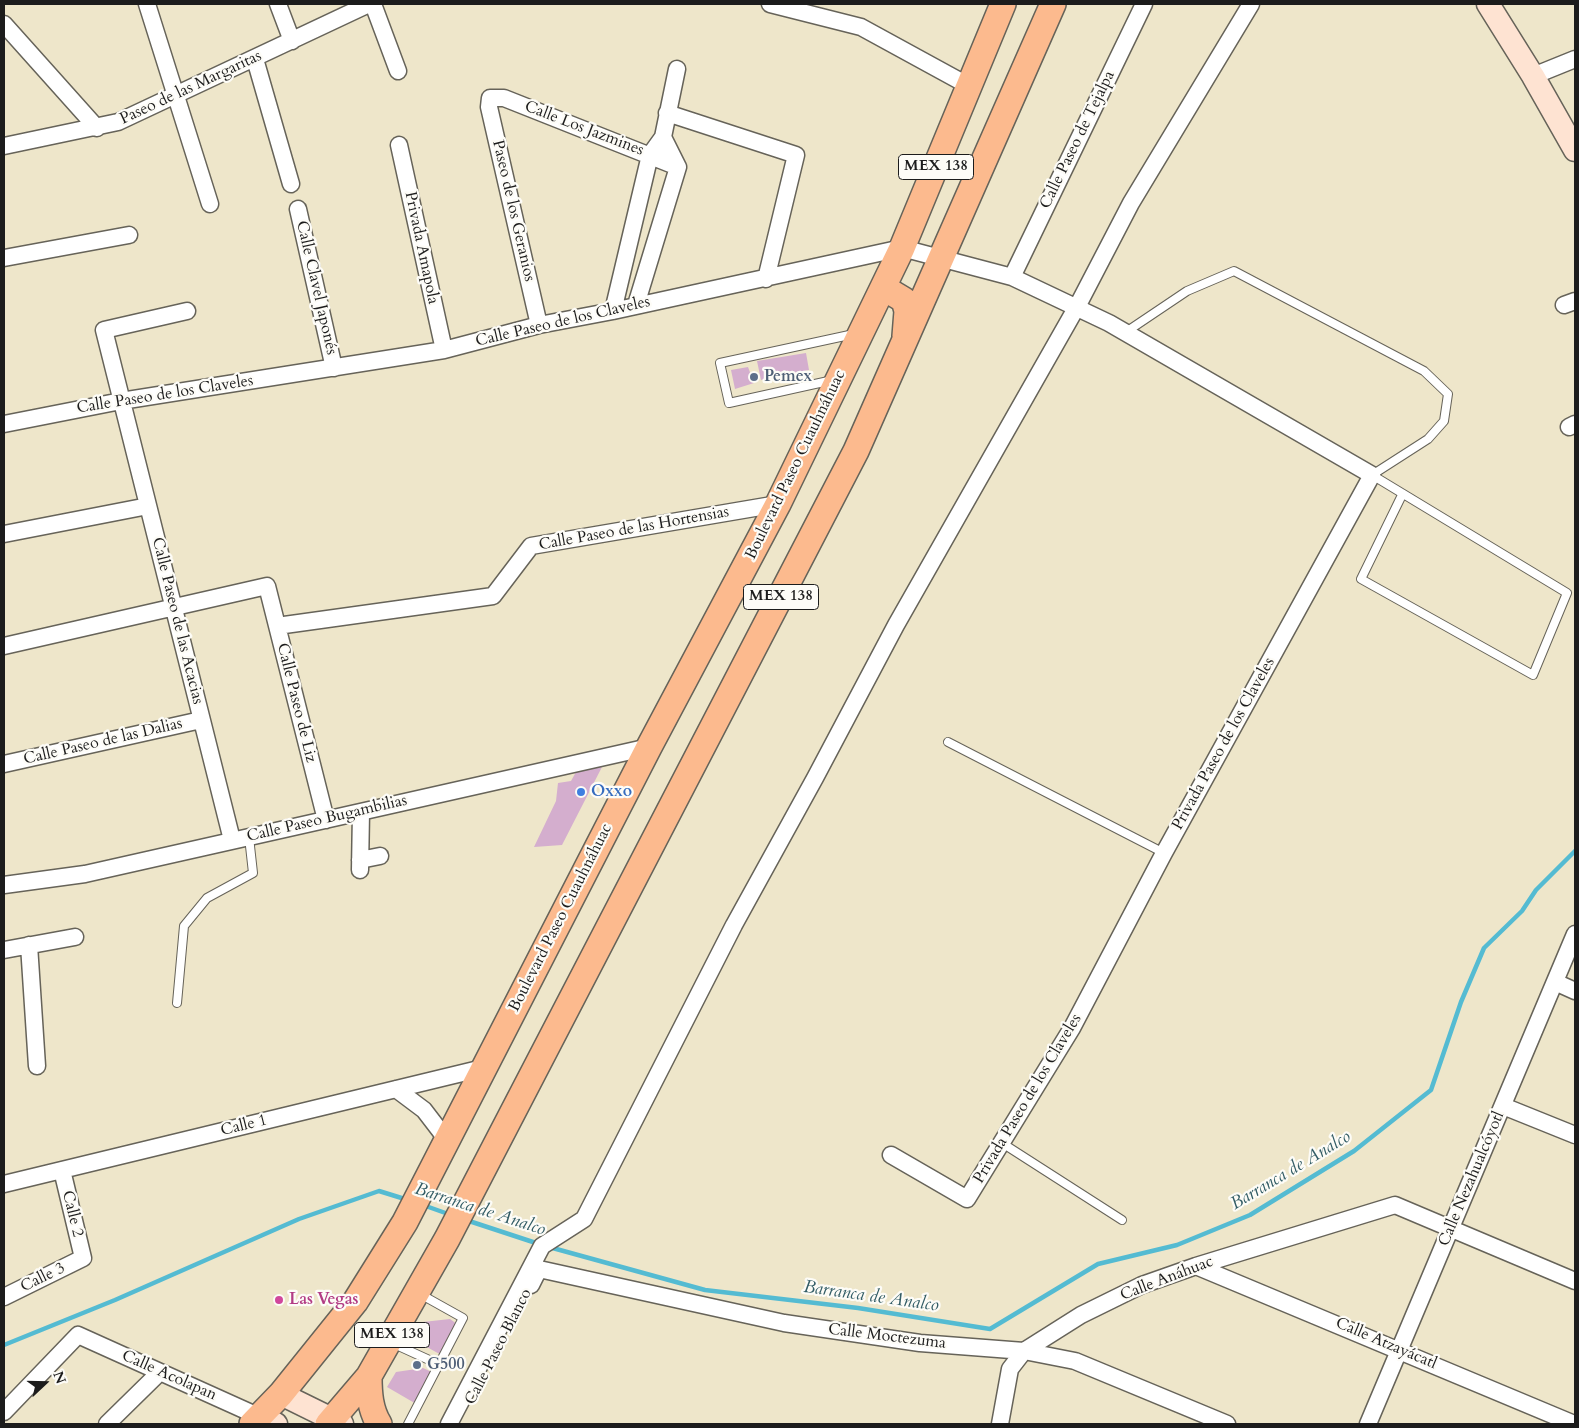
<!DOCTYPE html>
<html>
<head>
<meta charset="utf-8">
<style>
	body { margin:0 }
	#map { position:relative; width:1579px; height:1428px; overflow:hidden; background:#eee6ca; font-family:Cardo,serif }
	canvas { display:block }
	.frame { position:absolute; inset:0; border:5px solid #1c1c1c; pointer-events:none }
	.north { position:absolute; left:20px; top:1358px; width:50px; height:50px; -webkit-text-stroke:4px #fdfcf7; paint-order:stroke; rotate:69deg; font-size:14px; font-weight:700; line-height:20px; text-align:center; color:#1c1c1c }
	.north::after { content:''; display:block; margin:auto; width:18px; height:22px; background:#1c1c1c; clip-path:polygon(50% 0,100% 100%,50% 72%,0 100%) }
</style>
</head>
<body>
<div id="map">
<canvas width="1579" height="1428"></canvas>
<div class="frame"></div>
<div class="north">N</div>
</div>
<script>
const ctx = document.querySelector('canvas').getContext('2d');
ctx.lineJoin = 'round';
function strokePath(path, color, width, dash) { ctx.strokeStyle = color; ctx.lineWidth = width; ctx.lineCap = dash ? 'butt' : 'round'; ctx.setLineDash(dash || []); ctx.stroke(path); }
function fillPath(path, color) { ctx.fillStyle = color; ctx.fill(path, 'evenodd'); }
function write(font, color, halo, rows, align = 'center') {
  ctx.font = font + ' Cardo,serif'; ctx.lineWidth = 4.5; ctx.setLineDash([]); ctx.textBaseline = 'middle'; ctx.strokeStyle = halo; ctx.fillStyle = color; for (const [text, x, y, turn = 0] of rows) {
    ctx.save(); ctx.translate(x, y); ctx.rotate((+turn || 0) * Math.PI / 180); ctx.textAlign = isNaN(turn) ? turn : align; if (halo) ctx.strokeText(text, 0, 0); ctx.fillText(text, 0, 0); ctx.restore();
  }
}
strokePath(new Path2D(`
	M423 1205 451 1215
	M466 1220 539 1244
	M549 1247 705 1290 858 1308 990 1329 1098 1264 1177 1245 1250 1215 1354 1151 1431 1090 1461 1002 1484 948 1522 911 1536 890 1575 851
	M4 1345 115 1300 299 1219 379 1191 408 1200`), '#54bbd2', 4.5);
fillPath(new Path2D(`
	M806 353 809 370 761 380 757 361Z
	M748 367 754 383 735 389 731 370Z
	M603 765 562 845 534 847 556 801 558 783 571 781 576 772Z
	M450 1319 461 1327 445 1357 414 1340 423 1322Z
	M423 1368 436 1374 418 1405 387 1387 396 1372Z`), '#d4aece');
const lane = new Path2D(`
	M1126 332 1187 291 1234 271 1424 371 1448 394 1444 421 1428 439 1372 475 1567 593 1533 675 1361 579 1402 495
	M833 380 729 403 720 363 854 334
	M948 742 1164 853
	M177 1003 184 926 207 898 253 873 249 837
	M1002 1143 1122 1220
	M392 1343 438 1364
	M408 1424 463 1318 420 1294`);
const street = new Path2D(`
	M147 4 210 204
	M278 4 292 41
	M373 4 398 71
	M770 4 861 27 969 86
	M4 24 97 128
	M255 59 291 184
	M1533 76 1575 59
	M667 113 796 155 766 279
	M399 145 444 350
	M4 146 118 122 369 4
	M298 209 334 368
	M4 258 129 235
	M1012 277 1144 4
	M636 305 678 167 663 137
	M1564 305 1575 301
	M187 311 104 330 232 840
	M613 311 650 155 663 137 677 69
	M539 325 489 107 490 98H504L678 167
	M4 424 121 401 444 350 539 325 613 311 902 248 1012 277 1109 323 1372 475 1164 853 1072 1028 967 1199 891 1155
	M1569 427 1575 424
	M4 534 148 506
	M277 626 493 596 531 546 778 504
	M4 646 267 586 326 820
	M4 764 201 720
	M360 860 380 856
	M360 870 361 812
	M4 885 85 874 649 747
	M29 945 37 1066
	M4 950 75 937
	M1555 982 1575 991
	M396 1089 424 1110 447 1140
	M1503 1106 1575 1135
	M4 1184 483 1068
	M1196 1266 1574 1424
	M531 1285 539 1269 784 1323 920 1343 1024 1351 1075 1361 1227 1424
	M4 1297 83 1258 62 1170
	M4 1412 78 1335 260 1417
	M107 1424 160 1372
	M449 1424 542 1246 584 1219 734 925 815 778 896 625 1079 303 1131 203 1251 4
	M1000 1424 1010 1369 1024 1351 1081 1315 1142 1285 1196 1266 1395 1205 1575 1281
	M1368 1424 1575 934`);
const secondary = new Path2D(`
	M1488 4 1533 76 1575 150
	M281 1394 342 1424
	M260 1417 276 1424`);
const primary = new Path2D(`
	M884 288 904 300 907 311 905 336
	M369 1376C369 1393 370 1409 379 1424
	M252 1424 281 1394 355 1302 405 1222 649 747 778 504 902 248 1003 4
	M328 1424 369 1376 447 1239 856 451 1053 4`);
strokePath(lane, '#666359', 10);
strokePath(street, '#666359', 19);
strokePath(secondary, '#666359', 25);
strokePath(primary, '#666359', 28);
strokePath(lane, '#fff', 8);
strokePath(street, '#fff', 16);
strokePath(secondary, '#fee3d2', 22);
strokePath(primary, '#fcba8e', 25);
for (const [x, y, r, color] of [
	[754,377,5,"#5c6f8a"],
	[581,792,5,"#3f7fe0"],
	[279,1300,5,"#d1479c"],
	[417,1365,5,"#5c6f8a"]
]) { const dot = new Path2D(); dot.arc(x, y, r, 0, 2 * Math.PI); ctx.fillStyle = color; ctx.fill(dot); strokePath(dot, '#fdfcf7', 2); }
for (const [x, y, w] of [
	[936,167,75],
	[781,597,75],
	[392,1335,75]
]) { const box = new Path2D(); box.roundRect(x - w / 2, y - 12.5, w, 25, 4); ctx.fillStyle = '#fdfcf7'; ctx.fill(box); strokePath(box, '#1c1c1c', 1); }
write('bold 15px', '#1c1c1c', null, [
	["MEX 138",936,167],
	["MEX 138",781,597],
	["MEX 138",392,1335]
]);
write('16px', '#1c1c1c', '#fdfcf7', [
	["Paseo de las Margaritas",191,88,-25],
	["Calle Los Jazmines",584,129,21],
	["Calle Paseo de Tejalpa",1078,140,-64],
	["Paseo de los Geranios",513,211,77],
	["Privada Amapola",421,248,78],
	["Calle Clavel Japonés",316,288,77],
	["Calle Paseo de los Claveles",563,322,-13],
	["Calle Paseo de los Claveles",165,395,-9],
	["Boulevard Paseo Cuauhnáhuac",796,465,-64],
	["Calle Paseo de las Hortensias",634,529,-10],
	["Calle Paseo de las Acacias",177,621,76],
	["Calle Paseo de Liz",296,703,76],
	["Calle Paseo de las Dalias",103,742,-13],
	["Privada Paseo de los Claveles",1224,744,-61],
	["Calle Paseo Bugambilias",327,819,-13],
	["Boulevard Paseo Cuauhnáhuac",561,918,-63],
	["Privada Paseo de los Claveles",1028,1099,-59],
	["Calle 1",244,1126,-14],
	["Calle Nezahualcóyotl",1472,1179,-67],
	["Calle 2",72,1214,76],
	["Calle 3",43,1278,-26],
	["Calle Anáhuac",1167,1279,-21],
	["Calle Moctezuma",887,1337,7],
	["Calle Atzayácatl",1386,1344,23],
	["Calle Paseo Blanco",499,1347,-63],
	["Calle Acolapan",169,1376,24]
]);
write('bold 16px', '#4e5e75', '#fdfcf7', [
	["Pemex",764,377],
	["G500",427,1365]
], 'left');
write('bold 16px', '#366cbe', '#fdfcf7', [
	["Oxxo",591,792]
], 'left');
write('bold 16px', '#b23c85', '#fdfcf7', [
	["Las Vegas",289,1300]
], 'left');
write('italic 18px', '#325c65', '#fdfcf7', [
	["Barranca de Analco",1291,1171,-31],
	["Barranca de Analco",480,1210,18],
	["Barranca de Analco",871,1297,8]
]);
</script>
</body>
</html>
